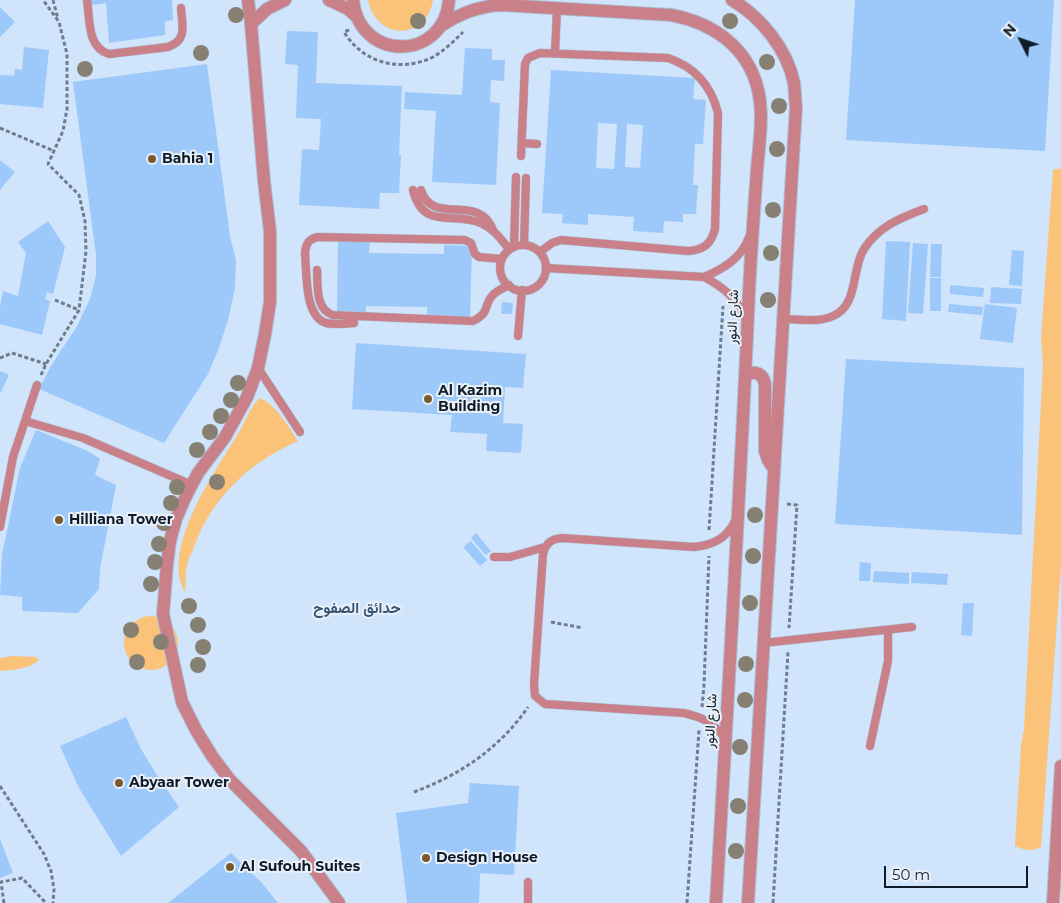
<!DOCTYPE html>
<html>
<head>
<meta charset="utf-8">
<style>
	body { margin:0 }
	#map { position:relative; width:1061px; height:903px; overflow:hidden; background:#d0e4fc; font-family:Montserrat,sans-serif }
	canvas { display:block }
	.north { position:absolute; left:996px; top:15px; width:50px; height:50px; -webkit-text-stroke:4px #e9f0f8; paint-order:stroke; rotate:311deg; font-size:14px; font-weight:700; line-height:20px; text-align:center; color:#0f1b29 }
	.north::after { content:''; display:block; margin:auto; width:18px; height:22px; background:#0f1b29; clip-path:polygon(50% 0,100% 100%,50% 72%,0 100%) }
	.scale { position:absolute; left:884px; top:866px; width:144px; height:22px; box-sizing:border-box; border:2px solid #0f1b29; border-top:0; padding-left:6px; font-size:15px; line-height:18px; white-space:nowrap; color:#0f1b29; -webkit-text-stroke:4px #e9f0f8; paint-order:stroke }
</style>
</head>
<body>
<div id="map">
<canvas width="1061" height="903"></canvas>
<div class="north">N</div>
<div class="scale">50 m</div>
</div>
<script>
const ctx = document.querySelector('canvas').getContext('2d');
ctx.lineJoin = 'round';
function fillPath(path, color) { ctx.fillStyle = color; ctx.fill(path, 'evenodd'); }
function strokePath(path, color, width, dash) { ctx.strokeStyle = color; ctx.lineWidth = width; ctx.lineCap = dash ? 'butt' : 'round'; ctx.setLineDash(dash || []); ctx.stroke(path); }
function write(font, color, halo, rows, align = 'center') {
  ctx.font = font + ' Montserrat,Vazirmatn,sans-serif'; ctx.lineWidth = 4; ctx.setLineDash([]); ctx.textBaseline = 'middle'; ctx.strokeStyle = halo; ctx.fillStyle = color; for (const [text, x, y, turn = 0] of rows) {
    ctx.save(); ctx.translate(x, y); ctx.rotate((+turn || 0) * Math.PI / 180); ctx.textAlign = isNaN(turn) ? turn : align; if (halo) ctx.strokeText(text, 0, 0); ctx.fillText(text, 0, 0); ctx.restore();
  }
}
fillPath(new Path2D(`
	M368 0H433C426 41 377 41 368 0Z
	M1061 168V566L1041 847C1032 852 1023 850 1015 846L1021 746 1024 729 1043 364 1041 338 1053 170Z
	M260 398C277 406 288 426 298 441 250 462 212 497 194 547 192 553 188 559 187 565 185 574 186 583 185 592 160 549 216 470 238 434 245 423 250 406 260 398Z
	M124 643a27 27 0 1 1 54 0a27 27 0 1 1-54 0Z
	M12 656 36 657 39 660C30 669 12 670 0 671V658Z`), '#fbc279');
fillPath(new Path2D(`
	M91 0H172L173 20 165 21V35L109 43 106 3 91 5Z
	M855 0H1054L1045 151 846 140Z
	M0 7 15 22 0 37Z
	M287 31 318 32 316 83 402 86 399 155H401L399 193H380L379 209 299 205 302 149 319 150 321 119 296 118 298 65 285 64Z
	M24 47 49 50 43 108 0 104V75L14 76 15 69 22 70Z
	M465 48 492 49V60H505L504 81 491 80 490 102 500 103 496 185 432 182 436 111 404 109 405 92 462 95Z
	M207 64 230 236 236 261 235 288 228 320 219 348 208 374 164 443 39 389 51 366 77 326 90 299 96 276V255L73 82Z
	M551 70 695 78 693 99 706 100 703 144H695L693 185H698L696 214H683V222L664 221 663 233 633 231 634 217 588 214V225L562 223 563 214 542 213ZM598 123 617 124 614 169 596 168ZM627 124 643 125 640 168 625 167Z
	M0 160 15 172 0 190Z
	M48 221 65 247 53 294 47 292 45 299 50 301 42 335 0 324V306L3 291 18 296 26 253 18 242Z
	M338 239 370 240 369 253 444 254V245L472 246 470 318 427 317V307L366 306V312L337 311Z
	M886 241 910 242 906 321 882 319Z
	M913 243 928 244 923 314 908 313Z
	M931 244H942L941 277H930Z
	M1012 250 1024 251 1022 286 1009 285Z
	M930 278H941V311H930Z
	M950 285 984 288 983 297 950 294Z
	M991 287 1022 289 1021 304 990 303Z
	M502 302 513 303 512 314H501Z
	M949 304 983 307 982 315 948 312Z
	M985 304 1017 308 1013 343 980 339Z
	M356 343 526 354 523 388 505 387 503 423 523 424 521 453 486 451 487 434 450 432 452 415 352 409Z
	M846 359 1024 368 1022 535 835 524Z
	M0 371 9 375 0 394Z
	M36 430 88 451 100 459 95 475 116 485 100 569 99 589 78 613 22 611V597L0 595 2 555 20 468Z
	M476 533 491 551 486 555 471 538Z
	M471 541 487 560 480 566 463 547Z
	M860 562 871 563 870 581H859Z
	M874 571 909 573V584L873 582Z
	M912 572 948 574 947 585 911 583Z
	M963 603H974L972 636 961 635Z
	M126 717 141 749 158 777 179 807 121 856 79 788 60 746Z
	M470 783 519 786 514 875 480 873 479 903H407L396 813 468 803Z
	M0 839 13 873 0 878Z
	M231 853 261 882 278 903H168Z`), '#9dc8fa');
const service = new Path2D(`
	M87 0C90 19 87 48 109 54L168 47C188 40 182 25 181 8
	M555 53 557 9
	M522 143 537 144
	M521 156 525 64 528 58 540 53 668 58C695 67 711 85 718 113L715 229C711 244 704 250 688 251L561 240 552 243 540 252
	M413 190C423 231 453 211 481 223 493 228 501 239 509 249
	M421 190C432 227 479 192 493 230
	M524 245 526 178
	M500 268a23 23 0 1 1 46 0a23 23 0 1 1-46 0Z
	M514 247 516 177
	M546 268 704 277C723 287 737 298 745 318
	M317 270C318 286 315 309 333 315L473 321C491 312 483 306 492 296 496 291 503 288 509 285
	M704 277C723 269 742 258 749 237
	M783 319C799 319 818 323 833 316 859 305 851 269 864 249 878 227 900 218 924 209
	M354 323C345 324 335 325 326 323 304 316 307 273 305 253 306 243 309 239 318 237L465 240 471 243 475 254 479 257 502 259
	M518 336 522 290
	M258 368 300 432
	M25 421 83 438 192 485
	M0 527 13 457 37 385
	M494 557H510L545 547
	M763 643 912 627
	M725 738C712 722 704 718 684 713L545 704 535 696 534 684 543 554C546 543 551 539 562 538L694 547C713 545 726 539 735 521
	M870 746 888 661V630
	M528 903V882`);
const minor = new Path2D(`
	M248 0 251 24 264 181 270 231V302L265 334 258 368 247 397 225 437 198 473 185 498 176 519 170 541 167 564 163 614 182 702 196 730 212 756 230 780 301 851 339 903
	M329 0 348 9 356 16
	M251 24 267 9 285 0`);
const tertiary = new Path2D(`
	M353 0C359 62 444 62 449 0
	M732 0C761 17 787 49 794 83 795 91 795 99 796 107L748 903
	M441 26C460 13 479 6 502 5L671 15C713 23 748 47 758 90 764 115 759 144 757 170 754 210 751 251 749 292 740 496 728 699 716 903
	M746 375C756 370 763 374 765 384V451L768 460 774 469
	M1053 903 1061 766`);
strokePath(service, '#adc0d6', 9);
strokePath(minor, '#adc0d6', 14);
strokePath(tertiary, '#adc0d6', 14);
strokePath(new Path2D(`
	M53 0 58 19
	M349 30 344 32C363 63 400 73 433 57 444 51 454 41 463 32
	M0 128 54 151
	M55 300 79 310
	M0 358 12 353 46 364
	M41 375 46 364 79 310 86 251 85 221 79 195 48 164 63 131 67 109V54L59 22 43 0
	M787 504 797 505 789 628
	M709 530 723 306
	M551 622 583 628
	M702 707 704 685 709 556
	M0 786 44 854 51 871 54 889 53 903
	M414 792C460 775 500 748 528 707
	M4 903 1 882 22 878 46 903
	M687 903 699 730
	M773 903 788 652`), '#6d7d90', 3, [4, 2.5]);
strokePath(service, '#c98088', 8);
strokePath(minor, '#c98088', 12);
strokePath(tertiary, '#c98088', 12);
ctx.fillStyle = '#868072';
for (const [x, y] of [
	[236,15],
	[418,21],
	[730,21],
	[201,53],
	[767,62],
	[85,69],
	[779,106],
	[777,149],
	[773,210],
	[771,253],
	[768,300],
	[238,383],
	[231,400],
	[221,416],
	[210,432],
	[197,450],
	[217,482],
	[177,487],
	[171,503],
	[755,515],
	[164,523],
	[159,544],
	[753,556],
	[155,562],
	[151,584],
	[750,603],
	[189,606],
	[198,625],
	[131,630],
	[161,642],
	[203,647],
	[137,662],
	[746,664],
	[198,665],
	[745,700],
	[740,747],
	[738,806],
	[736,851]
]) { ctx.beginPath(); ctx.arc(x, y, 8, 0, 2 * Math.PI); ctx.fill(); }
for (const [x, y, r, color] of [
	[152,159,5,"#79592f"],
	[428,399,5,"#79592f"],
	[59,520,5,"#79592f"],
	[119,783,5,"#79592f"],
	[426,858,5,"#79592f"],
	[230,867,5,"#79592f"]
]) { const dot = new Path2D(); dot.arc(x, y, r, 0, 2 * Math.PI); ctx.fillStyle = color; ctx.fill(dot); strokePath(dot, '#e9f0f8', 2); }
write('bold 14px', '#0f1b29', '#e9f0f8', [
	["Bahia 1",162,159],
	["Al Kazim",438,391],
	["Building",438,407],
	["Hilliana Tower",69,520],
	["Abyaar Tower",129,783],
	["Design House",436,858],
	["Al Sufouh Suites",240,867]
], 'left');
write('14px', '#0f1b29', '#e9f0f8', [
	["شارع النور",733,317,-88],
	["شارع النور",711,721,-87]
]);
write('bold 15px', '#375475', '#e9f0f8', [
	["حدائق الصفوح",357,609]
]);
</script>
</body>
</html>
